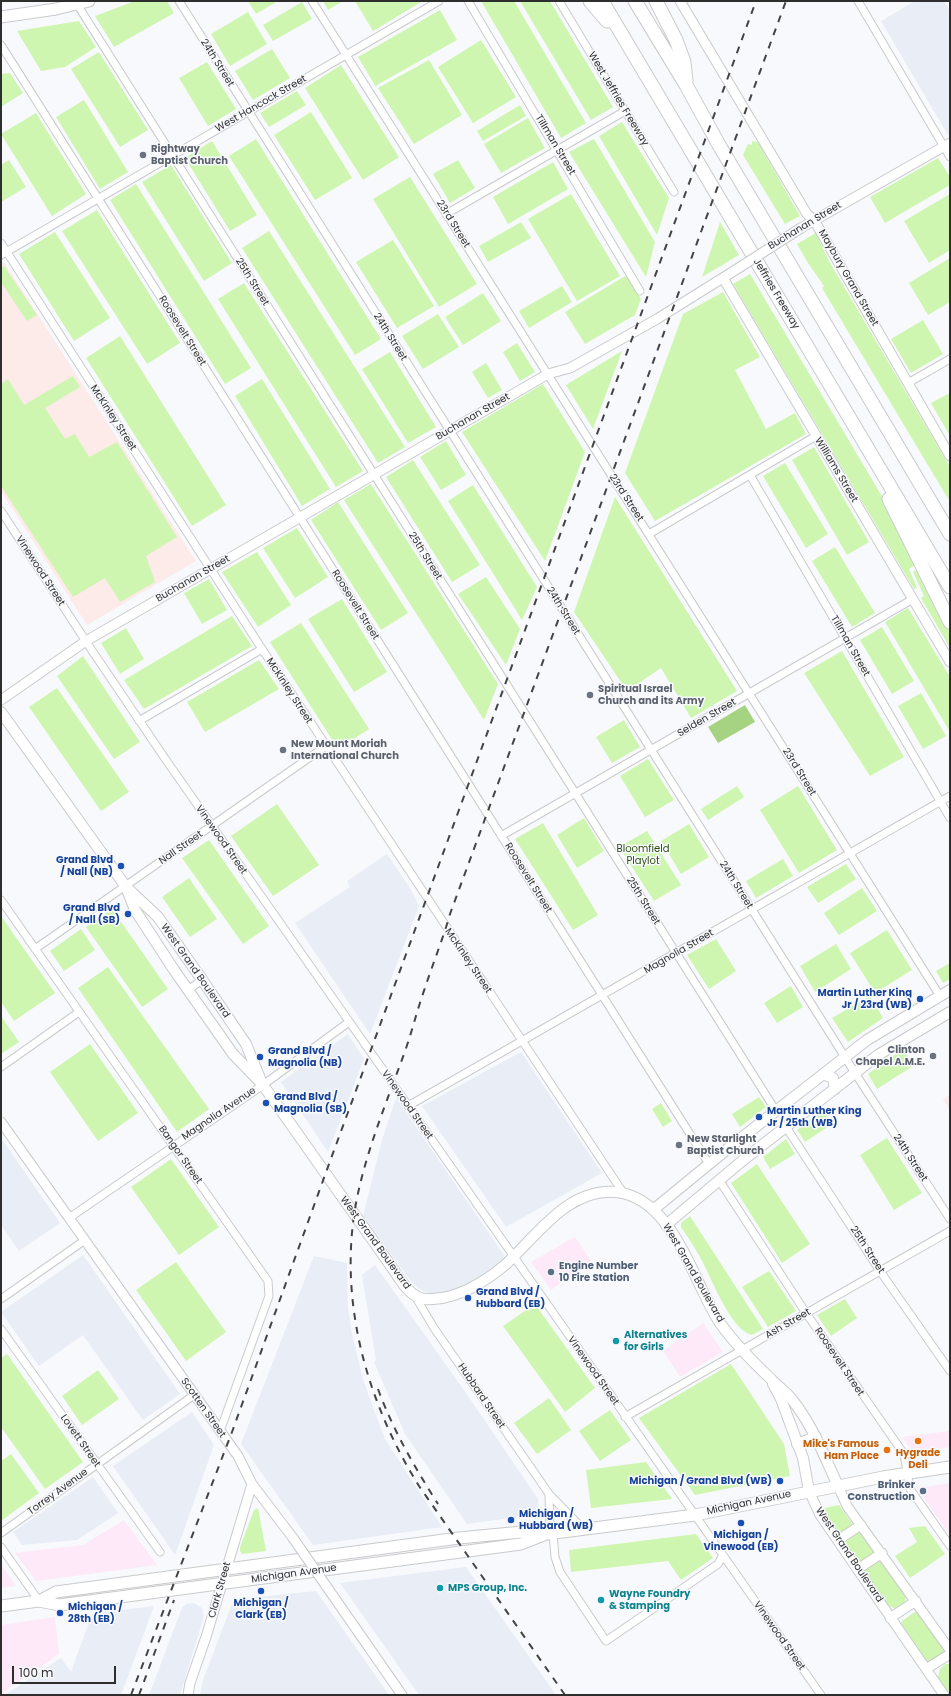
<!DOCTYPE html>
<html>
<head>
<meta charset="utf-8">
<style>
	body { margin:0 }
	#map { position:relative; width:951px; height:1696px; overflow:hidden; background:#f8f9fc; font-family:Poppins,sans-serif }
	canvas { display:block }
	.frame { position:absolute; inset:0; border:2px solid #2e2e2f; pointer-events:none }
	.scale { position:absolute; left:12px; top:1666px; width:104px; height:18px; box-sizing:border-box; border:2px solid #2e2e2f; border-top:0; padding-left:5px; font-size:12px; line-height:14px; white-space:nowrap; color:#2e2e2f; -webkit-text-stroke:3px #f8f9fc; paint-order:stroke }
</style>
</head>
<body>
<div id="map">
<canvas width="951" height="1696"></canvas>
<div class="frame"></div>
<div class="scale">100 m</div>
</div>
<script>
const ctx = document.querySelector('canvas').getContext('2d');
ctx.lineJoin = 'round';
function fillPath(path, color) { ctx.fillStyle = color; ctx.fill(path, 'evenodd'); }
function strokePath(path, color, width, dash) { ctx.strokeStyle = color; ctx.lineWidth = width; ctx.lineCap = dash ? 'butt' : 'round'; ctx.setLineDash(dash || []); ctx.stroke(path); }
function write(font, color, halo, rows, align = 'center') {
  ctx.font = font + ' Poppins,sans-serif'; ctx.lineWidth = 3; ctx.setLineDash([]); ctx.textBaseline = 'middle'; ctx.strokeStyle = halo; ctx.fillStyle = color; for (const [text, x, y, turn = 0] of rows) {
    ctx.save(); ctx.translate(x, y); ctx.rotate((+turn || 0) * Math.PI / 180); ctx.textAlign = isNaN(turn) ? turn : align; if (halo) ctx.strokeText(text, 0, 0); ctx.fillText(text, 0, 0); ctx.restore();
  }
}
fillPath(new Path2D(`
	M575 1237 591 1261 551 1290 531 1262Z
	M703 1323 723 1352 680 1377 663 1351Z
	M950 1431V1447L913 1452 902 1437Z
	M950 1483V1535L917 1488Z
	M124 1520 157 1565 36 1581 15 1553 83 1545Z
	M1 1564 16 1586 1 1588Z
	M55 1617 59 1654 1 1694V1625Z`), '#fde9f8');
fillPath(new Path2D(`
	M915 1H944L950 11V134L948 135 881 21Z
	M387 854 410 888 419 906 370 1034 295 923 350 887 347 881Z
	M348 1034 364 1059 328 1152 281 1082Z
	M521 1052 602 1173 506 1227 422 1106Z
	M396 1098 504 1255 501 1263 467 1285 446 1293H429L419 1289 410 1280 363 1216 382 1140Z
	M1 1138 60 1223 19 1251 1 1225Z
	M83 1255 180 1394 143 1420 83 1335 39 1366 1 1312Z
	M314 1256 347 1263 348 1308 352 1334 363 1379 377 1418 385 1439 442 1527 313 1545 241 1444Z
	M375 1265 466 1393 538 1499 539 1514 467 1524 405 1434 374 1362 376 1360 362 1275Z
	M192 1412 214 1445 175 1555 113 1466Z
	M93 1477 118 1513 77 1540 22 1545 13 1532Z
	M466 1567 556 1695H419L340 1583Z
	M316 1591 389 1695H200L203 1680 232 1604 246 1598Z
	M194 1603 202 1608 204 1616 180 1695H149L182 1608 186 1604Z
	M154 1606 121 1695H5L61 1658 71 1672 92 1614Z`), '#e8edf6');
fillPath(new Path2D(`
	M4 262 196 561 87 625 1 491V264Z
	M950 1095V1111L943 1099Z`), '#fcebe9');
fillPath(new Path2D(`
	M135 1H167L174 13 114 47 95 16Z
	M248 1H278L256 14Z
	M323 1H343L328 10Z
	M355 1H423L373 31Z
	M481 1H514L586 123 561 138Z
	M520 1H550L613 107 591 120Z
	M302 2 312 19 273 41 263 25Z
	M440 10 457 40 377 85 376 87 358 57Z
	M248 12 267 44 230 66 211 34Z
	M79 21 96 47 65 67 41 71 17 31Z
	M481 40 516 97 473 123 438 67Z
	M272 49 290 78 253 100 235 71Z
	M99 52 148 130 120 147 71 69Z
	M429 60 462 115 414 144 378 88Z
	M207 62 236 109 208 126 179 78Z
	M341 65 399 157 363 180 305 88Z
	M10 73 23 93 1 107V74Z
	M297 91 306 105 269 127 260 113Z
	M84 100 128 172 100 189 56 117Z
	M520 105 526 116 483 141 477 131Z
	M311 112 352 178 315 200 274 135Z
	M36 113 86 194 52 216 1 134Z
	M528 118 545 148 501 173 484 144Z
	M622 122 669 198 657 235 599 136Z
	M256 139 381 339 355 355 229 156Z
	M594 139 655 242 646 277 569 152Z
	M212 141 257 215 230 231 185 158Z
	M752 141 758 142 800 216 785 224 743 155 748 144 752 145Z
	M938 158 950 177V185L885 223 870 197Z
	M9 160 26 187 1 202V165Z
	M458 160 475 188 450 203 433 174Z
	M553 162 568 189 508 224 493 197Z
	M171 165 232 263 204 281 142 182Z
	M410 177 477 284 439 307 373 199Z
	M136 184 251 368 225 384 110 200Z
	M571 194 620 276 577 301 528 219Z
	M950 194V250L929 263 904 221Z
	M97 210 180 343 147 364 62 231Z
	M521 222 531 238 488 262 479 246Z
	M720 222 739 255 702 277Z
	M269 231 405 447 378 463 242 248Z
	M55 232 110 318 74 341 19 254Z
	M816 233 829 261 950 467V502L822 288 824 286 808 263 797 244Z
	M393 240 434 306 397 328 356 262Z
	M950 258V302L928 315 909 283Z
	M4 266 37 315 27 321 1 282V268Z
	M750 274 883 498 918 563 909 569 917 588 914 589 733 284Z
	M627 275 641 299 635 315 585 344 565 312Z
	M244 283 363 471 336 487 218 299Z
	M562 286 572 302 529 328 519 311Z
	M723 292 760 357 735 370 766 429 795 413 806 434 655 521 625 473 683 314Z
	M483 293 501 321 463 345 445 317Z
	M438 314 459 347 423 369 402 336Z
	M923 320 943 354 911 373 891 339Z
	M120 336 226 505 192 526 86 358Z
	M517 343 535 372 520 381 503 352Z
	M622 351 593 429 566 385Z
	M390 352 436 427 408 443 362 369Z
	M486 363 502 390 488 398 472 372Z
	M73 376 80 387 45 408 65 439 75 434 89 457 117 442 177 537 146 556 155 582 120 602 105 578 73 597 1 486V384L8 379 24 405Z
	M262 379 330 489 302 506 235 396Z
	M543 384 585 452 545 561 462 432Z
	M950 393V436L931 403Z
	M446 441 466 475 441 490 420 457Z
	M814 447 869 542 847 555 792 460Z
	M413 460 480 565 452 582 386 477Z
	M785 463 828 534 806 548 763 476Z
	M371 484 498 684 484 720 344 500Z
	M473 485 537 587 522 620 448 501Z
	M615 497 737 691 691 718 661 668 627 691 574 612Z
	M338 502 408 613 381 630 311 520Z
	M297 528 328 577 295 598 263 548Z
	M835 547 875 613 852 627 812 561Z
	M257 552 291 605 258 627 222 572Z
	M920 567 950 628V648L921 598 924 596 913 572Z
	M486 577 520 629 506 665 458 594Z
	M209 579 227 610 202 624 184 593Z
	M342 599 387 672 354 692 308 619Z
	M908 608 950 677V732L885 622Z
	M232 616 252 646 144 709 124 680Z
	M301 623 369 729 338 749 270 642Z
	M882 627 914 681 892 694 860 640Z
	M126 628 144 659 120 674 101 643Z
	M842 651 904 757 870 776 804 673Z
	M83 656 140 742 114 759 57 676Z
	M259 660 279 689 205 732 187 702Z
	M57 688 129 792 101 811 29 707Z
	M921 693 946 736 923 749 898 706Z
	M624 720 640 747 612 763 596 737Z
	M648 759 674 800 645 817 620 776Z
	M737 786 744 797 708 820 701 809Z
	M798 786 837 850 799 873 760 810Z
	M277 804 319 865 273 896 231 836Z
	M584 818 604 851 577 868 557 835Z
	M543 823 598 915 573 930 515 839Z
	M689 824 709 857 681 874 661 841Z
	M647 831 681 885 654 901 619 847Z
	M209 840 269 926 243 944 182 858Z
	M783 859 793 876 756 898 746 881Z
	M846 864 856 879 818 903 807 887Z
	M189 878 217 919 190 937 162 897Z
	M862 888 877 911 839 935 824 913Z
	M112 909 168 989 142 1007 86 927Z
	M1 916 55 993 14 1021 1 1002Z
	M81 929 95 950 64 971 50 951Z
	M887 930 912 970 875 993 850 953Z
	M716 939 736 971 709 989 687 955Z
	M836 944 851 969 815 992 800 966Z
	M950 963V979L943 983 936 971Z
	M108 967 209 1109 177 1132 78 988Z
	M791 986 803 1007 777 1023 764 1003Z
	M870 996 883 1018 848 1042 832 1018Z
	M1 1016 19 1042 1 1054Z
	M90 1044 138 1113 98 1141 50 1072Z
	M903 1049 913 1066 877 1089 868 1074Z
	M759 1097 766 1107 740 1127 732 1114Z
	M661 1103 672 1121 663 1127 652 1109Z
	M823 1109 832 1124 805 1142 797 1130Z
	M887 1138 922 1193 894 1210 860 1155Z
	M786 1139 795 1154 770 1169 763 1157Z
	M171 1159 219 1227 179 1255 131 1187Z
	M757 1164 810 1244 782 1263 731 1183Z
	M690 1216 763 1329 752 1335C731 1331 711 1277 701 1259 695 1248 688 1237 681 1227V1223Z
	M176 1262 226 1332 186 1361 136 1290Z
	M769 1271 796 1311 768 1327 742 1287Z
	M845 1299 857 1318 831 1336 817 1315Z
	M535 1304 595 1388 565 1412 503 1326Z
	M7 1354 83 1462 45 1489 1 1427V1358Z
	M731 1364 784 1444 790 1476 695 1495 639 1418Z
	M98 1370 119 1399 82 1425 62 1396Z
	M549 1398 571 1430 537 1454 514 1423Z
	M610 1410 631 1440 600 1461 579 1431Z
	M11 1454 39 1493 1 1521V1461Z
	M646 1462 672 1499 591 1508 586 1470Z
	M839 1505 853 1525 839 1534 825 1513 824 1508Z
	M258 1508 266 1551 242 1554 240 1551V1547L254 1510Z
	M925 1526 945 1554 910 1578 895 1556 917 1542 909 1528Z
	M861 1530 877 1553 858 1564 845 1542Z
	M696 1534 713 1558 681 1580 668 1561 571 1572 569 1550Z
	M880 1560 906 1594 905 1604 896 1609 887 1605 864 1571 865 1569Z
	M916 1611H918L946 1652 928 1663 900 1624 902 1621Z
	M945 1664H950V1695L938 1677 940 1669Z`), '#cef6b0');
fillPath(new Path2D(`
	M745 705 755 722 718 743 708 727Z`), '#a6d382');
const minor = new Path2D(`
	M75 1 776 1111
	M179 1 855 1073 950 1219
	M312 1 940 996
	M468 1 640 291
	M559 1 674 192
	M858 1 950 157
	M1 45 709 1164
	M446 214 625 111
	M1 243 262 649 624 1194
	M1 255 439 1
	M908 383 950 359
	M750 475 950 818
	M1 511 91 649 166 760 821 1695
	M649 534 816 436
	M139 721 262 649
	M501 836 913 599
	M1 900 268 1281 269 1296 220 1431
	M35 949 326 746
	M188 990 202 980
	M1 1067 79 1012
	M408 1106 950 796
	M786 1127 880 1271 950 1371
	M719 1180 806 1313 904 1454 910 1489 950 1546
	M69 1218 263 1085 349 1022
	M415 1296 434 1328 536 1475 549 1494 582 1528
	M1 1299 85 1240
	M1 1329 160 1552
	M625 1417 950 1231
	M549 1494 550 1533
	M1 1533 194 1395
	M553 1533 555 1557 560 1572 606 1641 718 1564 723 1555
	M1 1547 39 1601`);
const tertiary = new Path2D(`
	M680 1 807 214 814 220 950 456
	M801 228 950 143
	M723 278 950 662
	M1 700 86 641 541 378 548 374 570 368 657 319 737 269
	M1 1122 238 1456 252 1484 293 1538
	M838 1486 847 1506 950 1650
	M809 1491 820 1515 944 1695
	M838 1540 861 1525
	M858 1569 882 1553
	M329 1590 402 1695
	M890 1618 916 1601
	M926 1669 950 1654
	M188 1695 190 1683 206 1637 252 1484`);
const secondary = new Path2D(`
	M1 712 126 887 158 917 203 981 246 1044 261 1081
	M126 887 135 910 174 970 233 1054 263 1085 391 1266C398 1276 405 1290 416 1296 424 1301 434 1299 442 1298 465 1294 487 1280 505 1265 537 1236 567 1188 616 1192 674 1198 693 1283 720 1323 735 1344 753 1362 771 1379 778 1387 788 1393 794 1402 813 1427 825 1457 838 1486
	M823 1074 833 1078 835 1089
	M653 1210 731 1146 867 1040 950 990
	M666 1225 742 1161 878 1055 950 1012
	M773 1384 781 1399 803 1458 809 1491
	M797 1444 816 1437`);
const primary = new Path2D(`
	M1 17 56 9 89 1
	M39 1601 56 1592 459 1538 522 1532 547 1534 695 1515 883 1477 950 1467
	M1 1606 39 1601 59 1605 521 1544 544 1535`);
const motorway = new Path2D(`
	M590 1 607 21
	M602 1 950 587
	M635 1 686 85 719 145 950 534
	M656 1 676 40 684 62 686 81
	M889 499 950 622`);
strokePath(minor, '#c9cacc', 9);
strokePath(tertiary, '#c9cacc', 11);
strokePath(secondary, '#c9cacc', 12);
strokePath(primary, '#c9cacc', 13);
strokePath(motorway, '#c9cacc', 15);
strokePath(minor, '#fff', 7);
strokePath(tertiary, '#fff', 9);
strokePath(secondary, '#fff', 10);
strokePath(primary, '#fff', 11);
strokePath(motorway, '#fff', 13);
strokePath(new Path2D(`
	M378 1389C393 1430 415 1468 438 1504
	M131 1695 232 1432 329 1164 756 1
	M139 1695 174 1600
	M565 1695 419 1486C366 1401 337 1298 357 1198 367 1149 387 1101 404 1054 412 1032 417 1010 425 988 433 963 443 939 450 914L786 1`), '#434345', 2, [7, 7]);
const tertiaryBridge = new Path2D(`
	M737 269 801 228
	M293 1538 329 1590`);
strokePath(tertiaryBridge, '#c9cacc', 11, []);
strokePath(tertiaryBridge, '#fff', 9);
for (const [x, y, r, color] of [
	[143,155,4,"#6b7280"],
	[590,695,4,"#6b7280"],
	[283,750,4,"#6b7280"],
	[121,866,4,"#1a4fb4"],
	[128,914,4,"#1a4fb4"],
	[920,999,4,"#1a4fb4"],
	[933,1056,4,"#6b7280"],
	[260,1057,4,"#1a4fb4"],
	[266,1103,4,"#1a4fb4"],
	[759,1117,4,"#1a4fb4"],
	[679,1145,4,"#6b7280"],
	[551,1272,4,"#5c6f8a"],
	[468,1298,4,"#1a4fb4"],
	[616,1341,4,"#0f9aa8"],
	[918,1441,4,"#e8710a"],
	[887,1450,4,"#e8710a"],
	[780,1481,4,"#1a4fb4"],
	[923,1491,4,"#5c6f8a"],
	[511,1520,4,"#1a4fb4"],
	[741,1523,4,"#1a4fb4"],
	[440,1588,4,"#0f9aa8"],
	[261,1591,4,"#1a4fb4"],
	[601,1600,4,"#0f9aa8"],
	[60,1613,4,"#1a4fb4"]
]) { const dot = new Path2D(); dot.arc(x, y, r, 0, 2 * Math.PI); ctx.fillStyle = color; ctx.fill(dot); strokePath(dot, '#f8f9fc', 1.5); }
write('10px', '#2e2e2f', '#f8f9fc', [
	["24th Street",217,63,58],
	["West Jeffries Freeway",618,99,59],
	["West Hancock Street",261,104,-30],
	["Tillman Street",555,145,59],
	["23rd Street",453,224,58],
	["Buchanan Street",805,226,-31],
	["Maybury Grand Street",848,278,60],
	["25th Street",252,282,58],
	["Jeffries Freeway",776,294,59],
	["Roosevelt Street",182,331,58],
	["24th Street",390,337,58],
	["Buchanan Street",473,417,-30],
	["McKinley Street",113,418,57],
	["Williams Street",836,470,59],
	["23rd Street",626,498,57],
	["25th Street",425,556,58],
	["Vinewood Street",40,571,57],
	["Buchanan Street",193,579,-30],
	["Roosevelt Street",355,605,58],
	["24th Street",563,611,58],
	["Tillman Street",850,646,60],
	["McKinley Street",289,691,57],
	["Selden Street",707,718,-30],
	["23rd Street",799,772,58],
	["Vinewood Street",221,840,55],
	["Nall Street",181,848,-35],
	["Roosevelt Street",528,878,58],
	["24th Street",736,885,58],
	["25th Street",643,901,58],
	["Magnolia Street",679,952,-30],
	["McKinley Street",468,961,56],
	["West Grand Boulevard",195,971,55],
	["Vinewood Street",407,1105,55],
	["Magnolia Avenue",219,1114,-34],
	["Bangor Street",180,1155,55],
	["24th Street",910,1158,57],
	["West Grand Boulevard",375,1243,54],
	["25th Street",867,1250,57],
	["West Grand Boulevard",693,1273,60],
	["Ash Street",788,1324,-30],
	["Roosevelt Street",839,1362,56],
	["Vinewood Street",593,1371,55],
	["Hubbard Street",481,1396,56],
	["Scotten Street",203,1408,55],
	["Lovett Street",80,1441,55],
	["Torrey Avenue",58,1492,-36],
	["Michigan Avenue",749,1503,-12],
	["West Grand Boulevard",849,1555,56],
	["Michigan Avenue",294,1574,-8],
	["Clark Street",220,1590,-74],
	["Vinewood Street",779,1636,55]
]);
write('bold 10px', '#5b616d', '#f8f9fc', [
	["Rightway",151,149],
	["Baptist Church",151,161],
	["Spiritual Israel",598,689],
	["Church and its Army",598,701],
	["New Mount Moriah",291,744],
	["International Church",291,756],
	["Clinton",925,1050,"right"],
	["Chapel A.M.E.",925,1062,"right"],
	["New Starlight",687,1139],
	["Baptist Church",687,1151]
], 'left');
write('10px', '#2e4a12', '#f8f9fc', [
	["Bloomfield",643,849],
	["Playlot",643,861]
]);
write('bold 10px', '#164399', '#f8f9fc', [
	["Grand Blvd",113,860,"right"],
	["/ Nall (NB)",113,872,"right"],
	["Grand Blvd",120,908,"right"],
	["/ Nall (SB)",120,920,"right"],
	["Martin Luther King",912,993,"right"],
	["Jr / 23rd (WB)",912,1005,"right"],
	["Grand Blvd /",268,1051],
	["Magnolia (NB)",268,1063],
	["Grand Blvd /",274,1097],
	["Magnolia (SB)",274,1109],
	["Martin Luther King",767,1111],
	["Jr / 25th (WB)",767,1123],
	["Grand Blvd /",476,1292],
	["Hubbard (EB)",476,1304],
	["Michigan / Grand Blvd (WB)",772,1481,"right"],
	["Michigan /",519,1514],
	["Hubbard (WB)",519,1526],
	["Michigan /",741,1535,"center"],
	["Vinewood (EB)",741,1547,"center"],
	["Michigan /",261,1603,"center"],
	["Clark (EB)",261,1615,"center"],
	["Michigan /",68,1607],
	["28th (EB)",68,1619]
], 'left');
write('bold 10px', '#4e5e75', '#f8f9fc', [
	["Engine Number",559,1266],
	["10 Fire Station",559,1278],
	["Brinker",915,1485,"right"],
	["Construction",915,1497,"right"]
], 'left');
write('bold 10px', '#0d838f', '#f8f9fc', [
	["Alternatives",624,1335],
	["for Girls",624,1347],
	["MPS Group, Inc.",448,1588],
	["Wayne Foundry",609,1594],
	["& Stamping",609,1606]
], 'left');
write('bold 10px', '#c56008', '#f8f9fc', [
	["Mike's Famous",879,1444],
	["Ham Place",879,1456],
	["Hygrade",918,1453,"center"],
	["Deli",918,1465,"center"]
], 'right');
</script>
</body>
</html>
